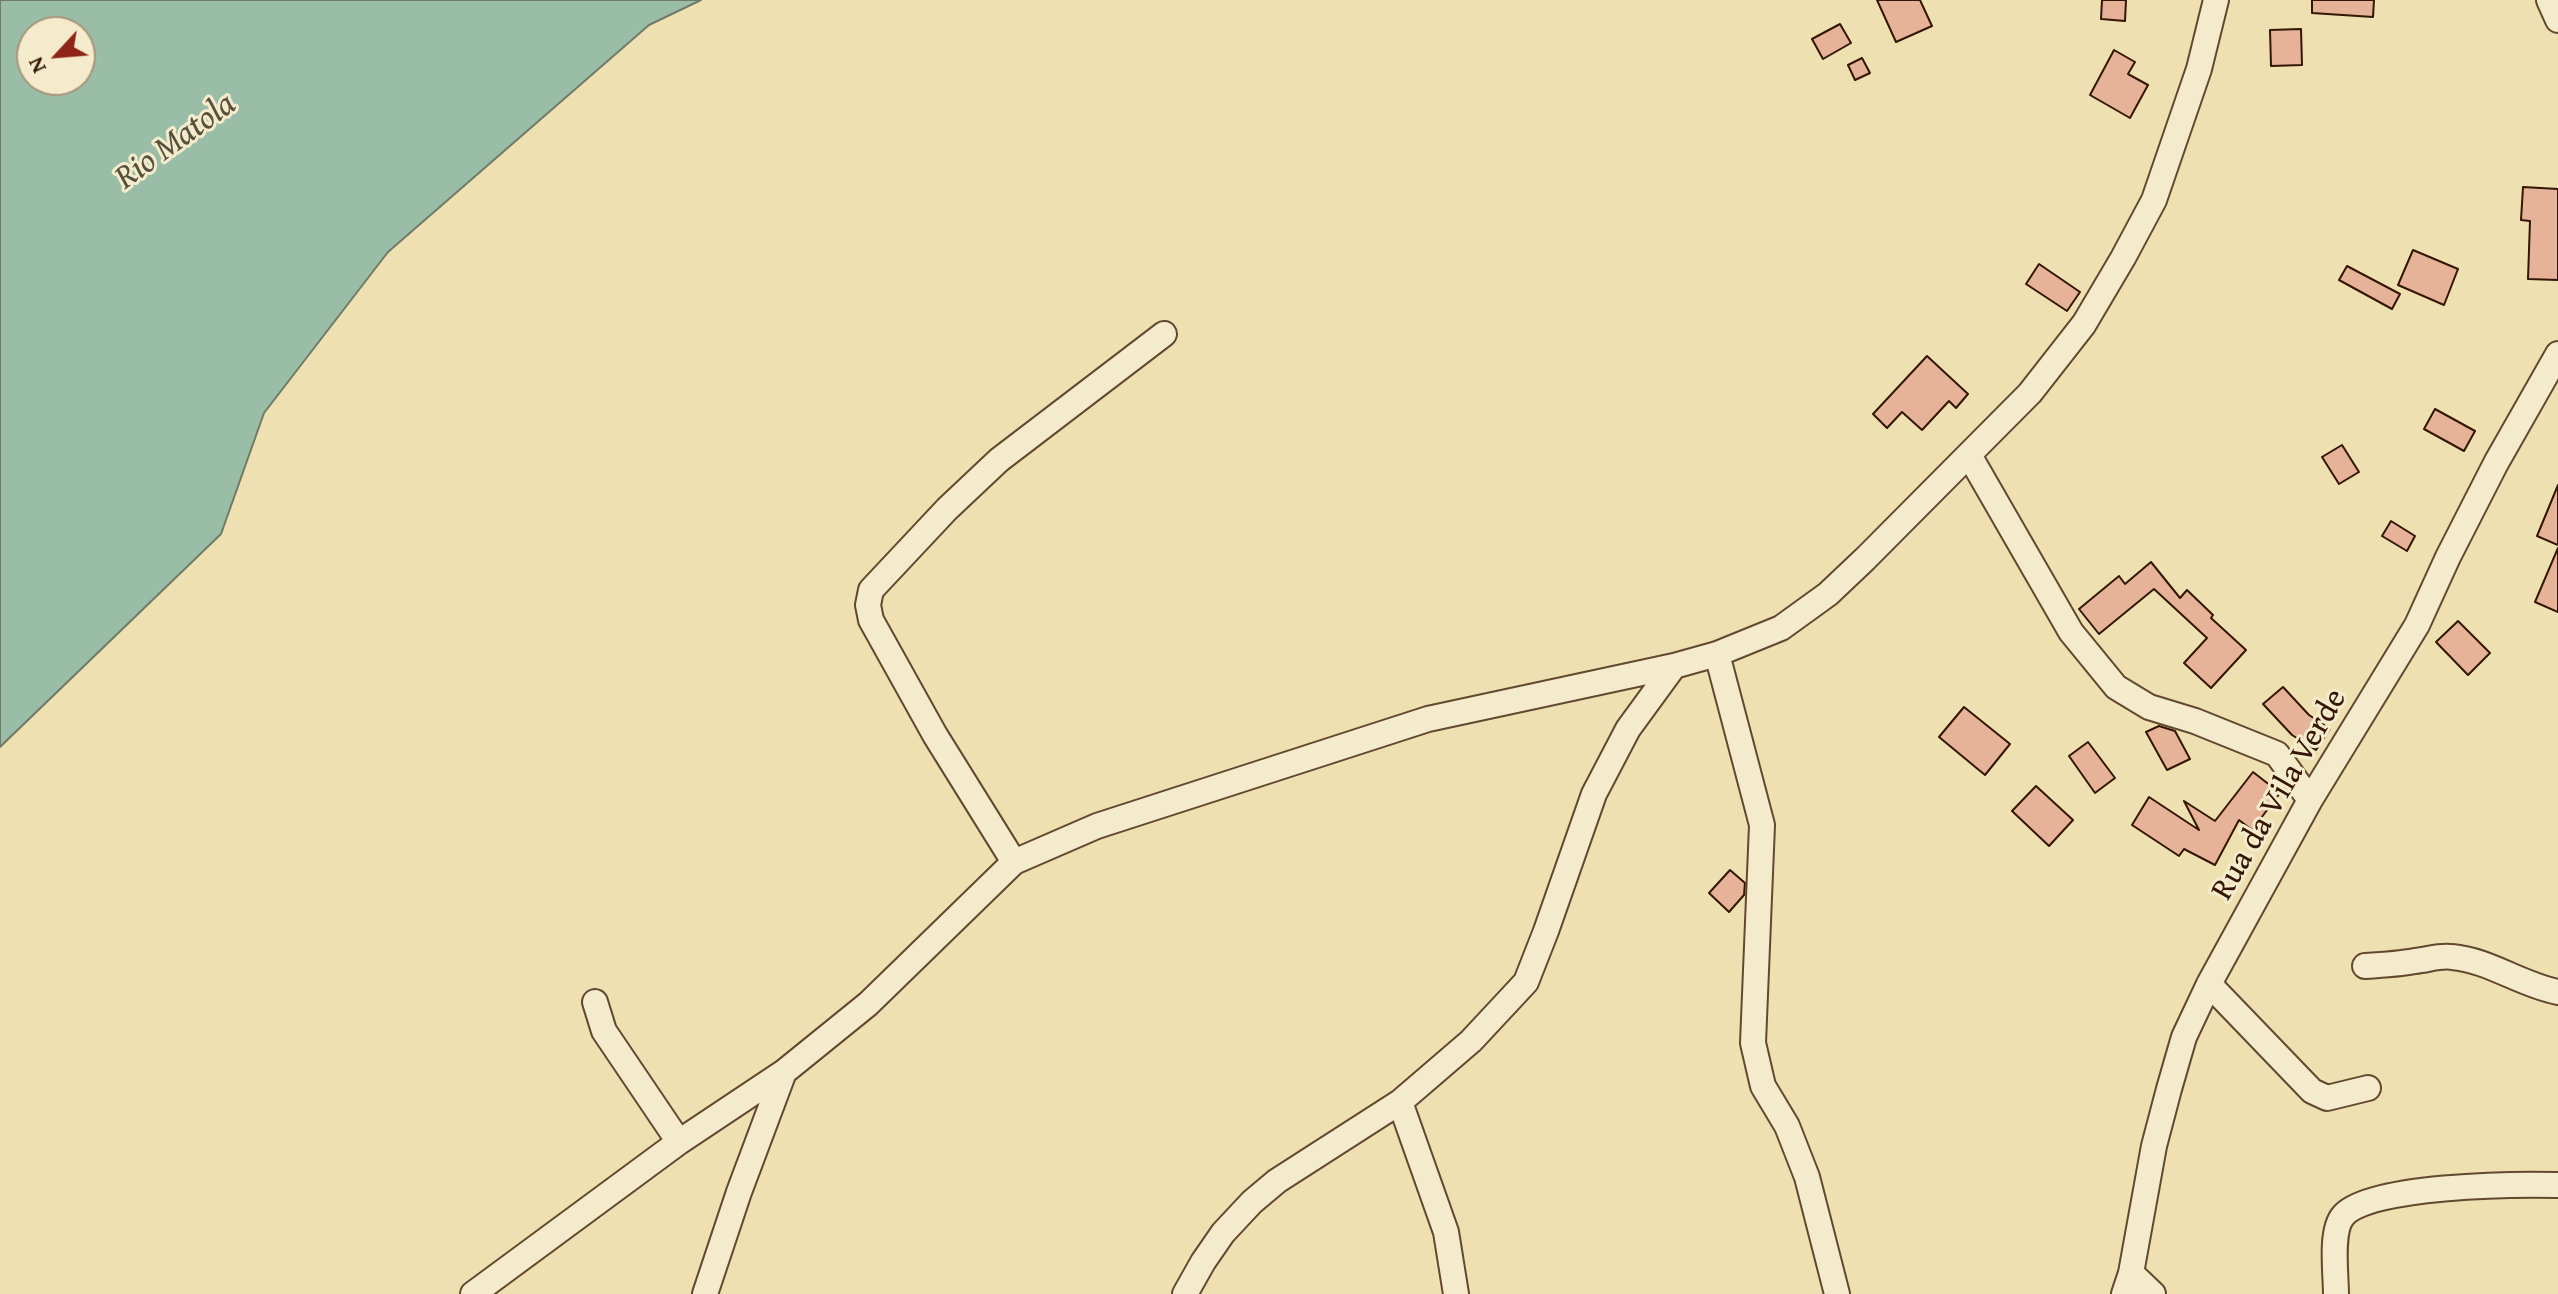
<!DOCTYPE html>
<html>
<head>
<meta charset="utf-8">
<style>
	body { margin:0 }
	#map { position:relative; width:2558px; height:1294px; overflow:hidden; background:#eee0b1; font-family:"Gentium Book Plus",serif }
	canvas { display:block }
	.north { position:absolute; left:16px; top:16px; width:80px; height:80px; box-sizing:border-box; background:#f4ebcc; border:2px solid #a7967c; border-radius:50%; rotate:244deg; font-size:22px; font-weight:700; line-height:32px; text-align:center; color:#331604 }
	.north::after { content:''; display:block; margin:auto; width:28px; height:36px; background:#8f2418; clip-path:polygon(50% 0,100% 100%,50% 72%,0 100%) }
</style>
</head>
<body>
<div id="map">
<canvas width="2558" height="1294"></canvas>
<div class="north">N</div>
</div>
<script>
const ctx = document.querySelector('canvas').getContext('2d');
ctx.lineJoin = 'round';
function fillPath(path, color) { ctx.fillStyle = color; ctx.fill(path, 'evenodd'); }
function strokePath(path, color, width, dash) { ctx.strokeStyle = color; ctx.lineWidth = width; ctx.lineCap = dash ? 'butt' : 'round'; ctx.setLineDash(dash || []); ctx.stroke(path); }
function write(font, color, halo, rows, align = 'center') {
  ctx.font = font + ' "Gentium Book Plus",serif'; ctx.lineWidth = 6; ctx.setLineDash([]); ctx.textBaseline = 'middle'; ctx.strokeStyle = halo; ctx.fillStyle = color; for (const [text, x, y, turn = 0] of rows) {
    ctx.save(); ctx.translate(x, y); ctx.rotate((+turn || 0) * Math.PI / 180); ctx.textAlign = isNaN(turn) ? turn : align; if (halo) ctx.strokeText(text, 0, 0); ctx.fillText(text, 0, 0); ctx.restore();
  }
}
const water = new Path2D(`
	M0 0H701L649 25 388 252 264 413 221 534 0 747ZM32 32H80V80H32Z`);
fillPath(water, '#9abda8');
strokePath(water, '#717a66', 2);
const building = new Path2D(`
	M1877 0H1920L1932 26 1896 42Z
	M2102 0H2126L2125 21 2101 19Z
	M2312 0H2374L2373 17 2312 13Z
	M1840 24 1851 43 1823 59 1812 39Z
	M2301 29 2302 65 2271 66 2270 30Z
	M2114 50 2135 62 2128 74 2148 85 2130 118 2090 95Z
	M1862 58 1870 73 1855 80 1848 65Z
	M2523 187 2558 189V280L2528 279 2530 221 2521 220Z
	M2413 250 2458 269 2444 305 2398 285Z
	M2039 264 2080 292 2067 311 2026 284Z
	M2347 266 2400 294 2392 309 2339 280Z
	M1927 356 1968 394 1956 408 1949 401 1922 430 1902 412 1887 428 1873 414Z
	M2435 409 2475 431 2464 451 2424 429Z
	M2342 445 2359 472 2339 484 2322 457Z
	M2558 485V545L2537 536Z
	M2391 521 2415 536 2407 551 2382 536Z
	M2558 548V612L2535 602Z
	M2151 562 2180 598 2187 590 2213 615 2211 618 2246 650 2211 688 2184 663 2207 638 2154 589 2099 634 2079 609 2119 576 2125 584Z
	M2458 621 2490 653 2468 675 2436 642Z
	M2283 687 2309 715 2330 729 2316 750 2292 735 2263 704Z
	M1964 707 2010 744 1985 775 1939 737Z
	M2159 726 2175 731 2190 759 2167 770 2146 732Z
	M2088 742 2115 778 2095 793 2069 756Z
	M2253 772 2280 793 2252 830 2239 820 2215 865 2184 849 2179 856 2132 825 2149 797 2199 830 2184 801 2215 821Z
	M2036 786 2073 820 2049 846 2012 811Z
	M1730 870 1745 883 1744 895 1729 912 1709 893Z`);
fillPath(building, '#e6b399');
strokePath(building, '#331604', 2);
const minor = new Path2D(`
	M2549 0 2558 20
	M1969 455 2071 632 2116 687 2149 707 2195 721 2277 754 2310 800
	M1717 654 1762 825 1753 1043 1763 1086 1787 1126 1807 1177 1837 1294
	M1014 862 935 735 871 620 868 605 871 590 947 509 999 460 1164 334
	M2365 966C2382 965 2399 964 2415 961 2428 960 2439 955 2452 957 2489 960 2521 985 2558 992
	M2209 984 2312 1091 2327 1098 2368 1088
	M595 1002 604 1031 679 1142
	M1400 1102 1446 1232 1456 1294
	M2131 1273 2153 1294
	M473 1294 679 1142 784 1072 868 1004 1014 862 1097 826 1428 719 1674 666 1717 654 1781 628 1828 594 1865 559 2030 393 2084 324 2123 258 2154 200 2199 69 2216 0
	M705 1294 739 1192 784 1072
	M1185 1294 1203 1262 1223 1233 1252 1202 1277 1181 1400 1102 1471 1041 1526 982 1546 931 1594 794 1628 729 1674 666
	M2124 1294 2131 1273 2154 1146 2169 1089 2184 1037 2209 984 2310 800 2417 625 2448 557 2496 463 2558 354
	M2336 1294C2336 1274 2330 1231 2343 1216 2368 1185 2517 1184 2558 1185`);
strokePath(minor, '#62482f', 28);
strokePath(minor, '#f4ebcc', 24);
write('32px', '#331604', '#f4ebcc', [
	["Rua da Vila Verde",2280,795,-60]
]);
write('italic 34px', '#57503d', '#f4ebcc', [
	["Rio Matola",176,142,-36]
]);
</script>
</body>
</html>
